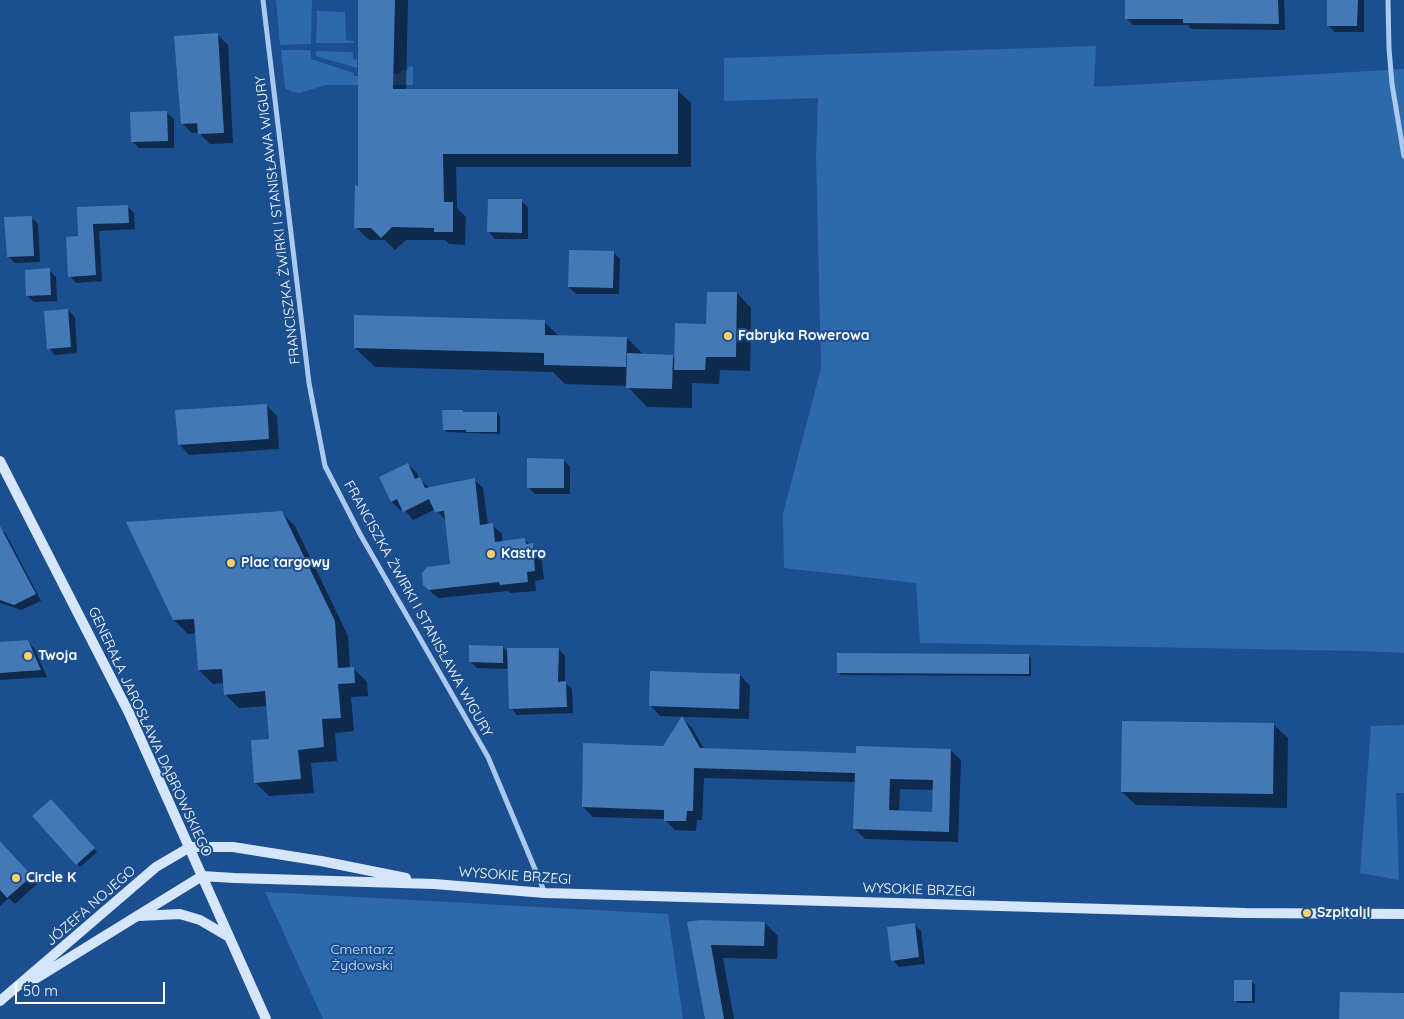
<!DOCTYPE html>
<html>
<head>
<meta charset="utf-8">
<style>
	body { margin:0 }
	#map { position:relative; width:1404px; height:1019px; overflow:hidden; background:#1b4f8f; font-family:Quicksand,sans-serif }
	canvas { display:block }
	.scale { position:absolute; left:15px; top:982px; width:150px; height:22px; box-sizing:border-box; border:2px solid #fff; border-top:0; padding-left:6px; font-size:15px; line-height:18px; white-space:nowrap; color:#fff; -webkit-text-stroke:4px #1b4f8f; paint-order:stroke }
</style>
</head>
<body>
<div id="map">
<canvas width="1404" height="1019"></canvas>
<div class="scale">50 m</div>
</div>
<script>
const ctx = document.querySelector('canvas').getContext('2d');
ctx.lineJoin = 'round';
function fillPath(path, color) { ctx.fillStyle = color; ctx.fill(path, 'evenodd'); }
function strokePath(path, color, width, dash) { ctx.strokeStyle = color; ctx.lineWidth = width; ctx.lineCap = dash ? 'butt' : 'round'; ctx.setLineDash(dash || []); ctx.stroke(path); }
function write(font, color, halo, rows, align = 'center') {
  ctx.font = font + ' Quicksand,sans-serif'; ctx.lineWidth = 4; ctx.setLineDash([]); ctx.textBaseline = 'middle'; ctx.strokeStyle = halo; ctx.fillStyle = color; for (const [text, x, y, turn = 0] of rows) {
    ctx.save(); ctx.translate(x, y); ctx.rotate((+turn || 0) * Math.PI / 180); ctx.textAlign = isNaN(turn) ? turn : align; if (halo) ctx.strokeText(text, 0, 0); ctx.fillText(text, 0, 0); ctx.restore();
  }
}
fillPath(new Path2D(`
	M276 0H312L311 44 280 45Z
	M317 11 345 12 346 40 354 41 353 43H316Z
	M1096 46 1094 87 1404 69V653L1363 651 920 643 916 583 784 568 783 514 821 368 816 155 818 98 724 101V58Z
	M281 50H311V59L354 73V76H393L392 74H401V70H407L408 67 413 66V85H325L300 93 292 92 285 88Z
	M316 51 353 52V59L357 60V68L316 56Z
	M1404 725V793H1396L1399 880 1360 873 1371 726Z
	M265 892 668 914 683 1019H323Z`), '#2e69ad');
fillPath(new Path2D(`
	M359 0H408L406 90H677L691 103V167H456L457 208 466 217 465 245 449 244 445 240H406L395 250 385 240H369L356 227 359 187Z
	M1126 0H1284L1285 30 1191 29 1188 25H1133L1126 18Z
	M1328 0H1364V32H1335L1328 25Z
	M217 34 228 45 233 143 210 144 199 133H192L182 123ZM190 122 203 123 190 124Z
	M167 113 174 119V148H139L132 141Z
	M521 201 528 207V239H495L489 232Z
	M127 206 134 213 135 229 99 231 102 281 76 283 70 276 80 238 78 208Z
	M31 217 38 224 40 262 15 263 8 256Z
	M613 252 620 259 619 294H576L569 287Z
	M49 270 56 277 57 301 34 302 27 295Z
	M737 293 751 308 750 371 720 370 719 384 692 383V408L647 407 627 386 565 384 553 372 375 367 355 348 544 322 560 337 627 338 644 355 672 356 675 359Z
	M68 310 75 317 77 353 55 355 49 348Z
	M266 405 277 416 279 449 189 455 179 444Z
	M462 411 464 413H497L500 416V434L447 432 444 429Z
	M564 460 570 467V494H535L528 487Z
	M408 464 417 473 419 479 430 488 474 479 483 488 488 525H492L502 534V542L524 539 541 554 544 579 535 581 536 591 510 593 508 591 439 598 433 594 424 584 451 566 446 521 436 509 413 520 404 509 401 511 392 502 381 478Z
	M281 512 295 526 348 636 350 668H353L367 682 368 696 351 697 354 731 335 733 337 761 311 763 314 793 269 796 255 782 271 740 268 706 239 708 225 694 224 683 213 684 199 670 196 633 188 634 174 620Z
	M0 528 6 534 41 601 21 610 0 603Z
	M27 641 34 648 47 677 0 680V643Z
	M503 647 509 653 559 649 565 656V683L572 689 573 713 517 715 511 708 509 669 477 668 470 661Z
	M1028 655 1031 658V676L841 675 838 672Z
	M740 675 750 686 749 719 660 716 650 705Z
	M682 718 692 728 704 749 857 754 950 750 961 760 958 842 865 839 855 829 856 782 704 778 702 820H697L696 831 675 830 664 819 593 817 583 807 664 747ZM900 789 934 790 933 813 899 812Z
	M1274 725 1288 738 1287 808 1136 805 1122 792Z
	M51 801 97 852 80 867 33 816Z
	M0 845 8 851 38 883 15 904 9 898 0 906Z
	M701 921 765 923 778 936 777 959 723 958 734 1019H706Z
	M914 924 921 931 925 964 899 967 893 960Z
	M1252 982 1255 985V1003H1238L1235 1000Z`), '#0007');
fillPath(new Path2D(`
	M358 0H395L393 89H678V154H443L444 202H453V232H434V228L392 227 381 238 371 228H354L355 185 358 186Z
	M1125 0H1278L1279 24 1183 23V19H1125Z
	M1327 0H1358L1357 26H1327Z
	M218 33 224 133 198 134 197 123 181 124 174 36Z
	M167 111 168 141 131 142 130 112Z
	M488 199H522V233L487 232Z
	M128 205 129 223 93 224 96 275 68 277 66 237 78 236 77 207Z
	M32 216 34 256 7 257 4 217Z
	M569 250 614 251 613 288 568 287Z
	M50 268 51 295 26 296 25 270Z
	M707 292H737L736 357H706L705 370H674L675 323 706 324Z
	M68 309 71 347 47 349 44 311Z
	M354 315 545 320V335L627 337 626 367 544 365V353L354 348Z
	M627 353 673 355 672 389 626 388Z
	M267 404 269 439 178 445 175 410Z
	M442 410H463V412H497V432H466V430H443Z
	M527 458 564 459V488H527Z
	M408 463 415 479 420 477 425 488 475 478 480 525 493 523 495 542 525 538 526 544 533 543 535 571 527 572 528 582 500 585 499 582 429 590 423 585 422 573 427 567 450 564 444 511 435 512 429 499 403 512 397 499 391 502 379 477Z
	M282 511 335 621 338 668 354 667 355 683 338 684 341 718 322 719 324 747 298 750 301 779 254 783 251 740 269 739 265 691 224 695 222 669 198 670 194 619 173 620 126 522Z
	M0 526 36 594 14 605 0 600Z
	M28 640 41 670 0 673V642Z
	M469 645 503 646V663L469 662Z
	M507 648H559L558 682 566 681 567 707 509 709Z
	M837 653 1029 654V674L837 673Z
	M650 671 740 674 739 709 649 706Z
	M682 716 700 748 856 753V746L951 749 949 832 853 829 855 773 694 768 693 811H687L686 821H664V810L582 807 583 743 663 746ZM890 779 933 780 932 812 889 810Z
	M1122 721 1274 723 1273 794 1121 792Z
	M51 799 95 848 76 865 32 816Z
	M0 841 32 876 7 898 0 890Z
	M700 920 765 922 764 946 711 945 724 1019H705L687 922Z
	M915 923 919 957 891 961 887 927Z
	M1234 980H1252V1001H1234Z
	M1340 992 1404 993V1019H1339Z`), '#4478b7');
strokePath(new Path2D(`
	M263 0 309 383 325 466 360 534 488 757 545 893
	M1388 0 1389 48 1392 84 1404 156`), '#a9c9ee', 5);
strokePath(new Path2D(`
	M0 461 129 713 266 1019
	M202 876 234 878 434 884 545 893 1245 913 1404 914
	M139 916 180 914 200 920 229 937
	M35 979 202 876
	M0 1001 156 867 190 847H233L321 861 406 878`), '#d6e6fa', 10);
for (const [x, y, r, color] of [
	[728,336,5,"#ffd166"],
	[491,554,5,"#ffd166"],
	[231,563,5,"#ffd166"],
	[28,656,5,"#ffd166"],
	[16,878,5,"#ffd166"],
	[1307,913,5,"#ffd166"]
]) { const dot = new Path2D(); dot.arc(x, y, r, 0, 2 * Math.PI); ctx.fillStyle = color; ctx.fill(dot); strokePath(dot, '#1b4f8f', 2); }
write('14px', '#fff', '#1b4f8f', [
	["FRANCISZKA ŻWIRKI I STANISŁAWA WIGURY",278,220,-97],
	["FRANCISZKA ŻWIRKI I STANISŁAWA WIGURY",418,609,61],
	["GENERAŁA JAROSŁAWA DĄBROWSKIEGO",150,732,65],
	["WYSOKIE BRZEGI",515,876,4],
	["WYSOKIE BRZEGI",919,890,2],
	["JÓZEFA NOJEGO",91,906,-41]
]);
write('bold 14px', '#fff', '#1b4f8f', [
	["Fabryka Rowerowa",738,336],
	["Kastro",501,554],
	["Plac targowy",241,563],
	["Twoja",38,656],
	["Circle K",26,878],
	["Szpital I",1317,913]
], 'left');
write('14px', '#cfe3fa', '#1b4f8f', [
	["Cmentarz",362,950],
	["Żydowski",362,966]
]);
</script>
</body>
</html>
